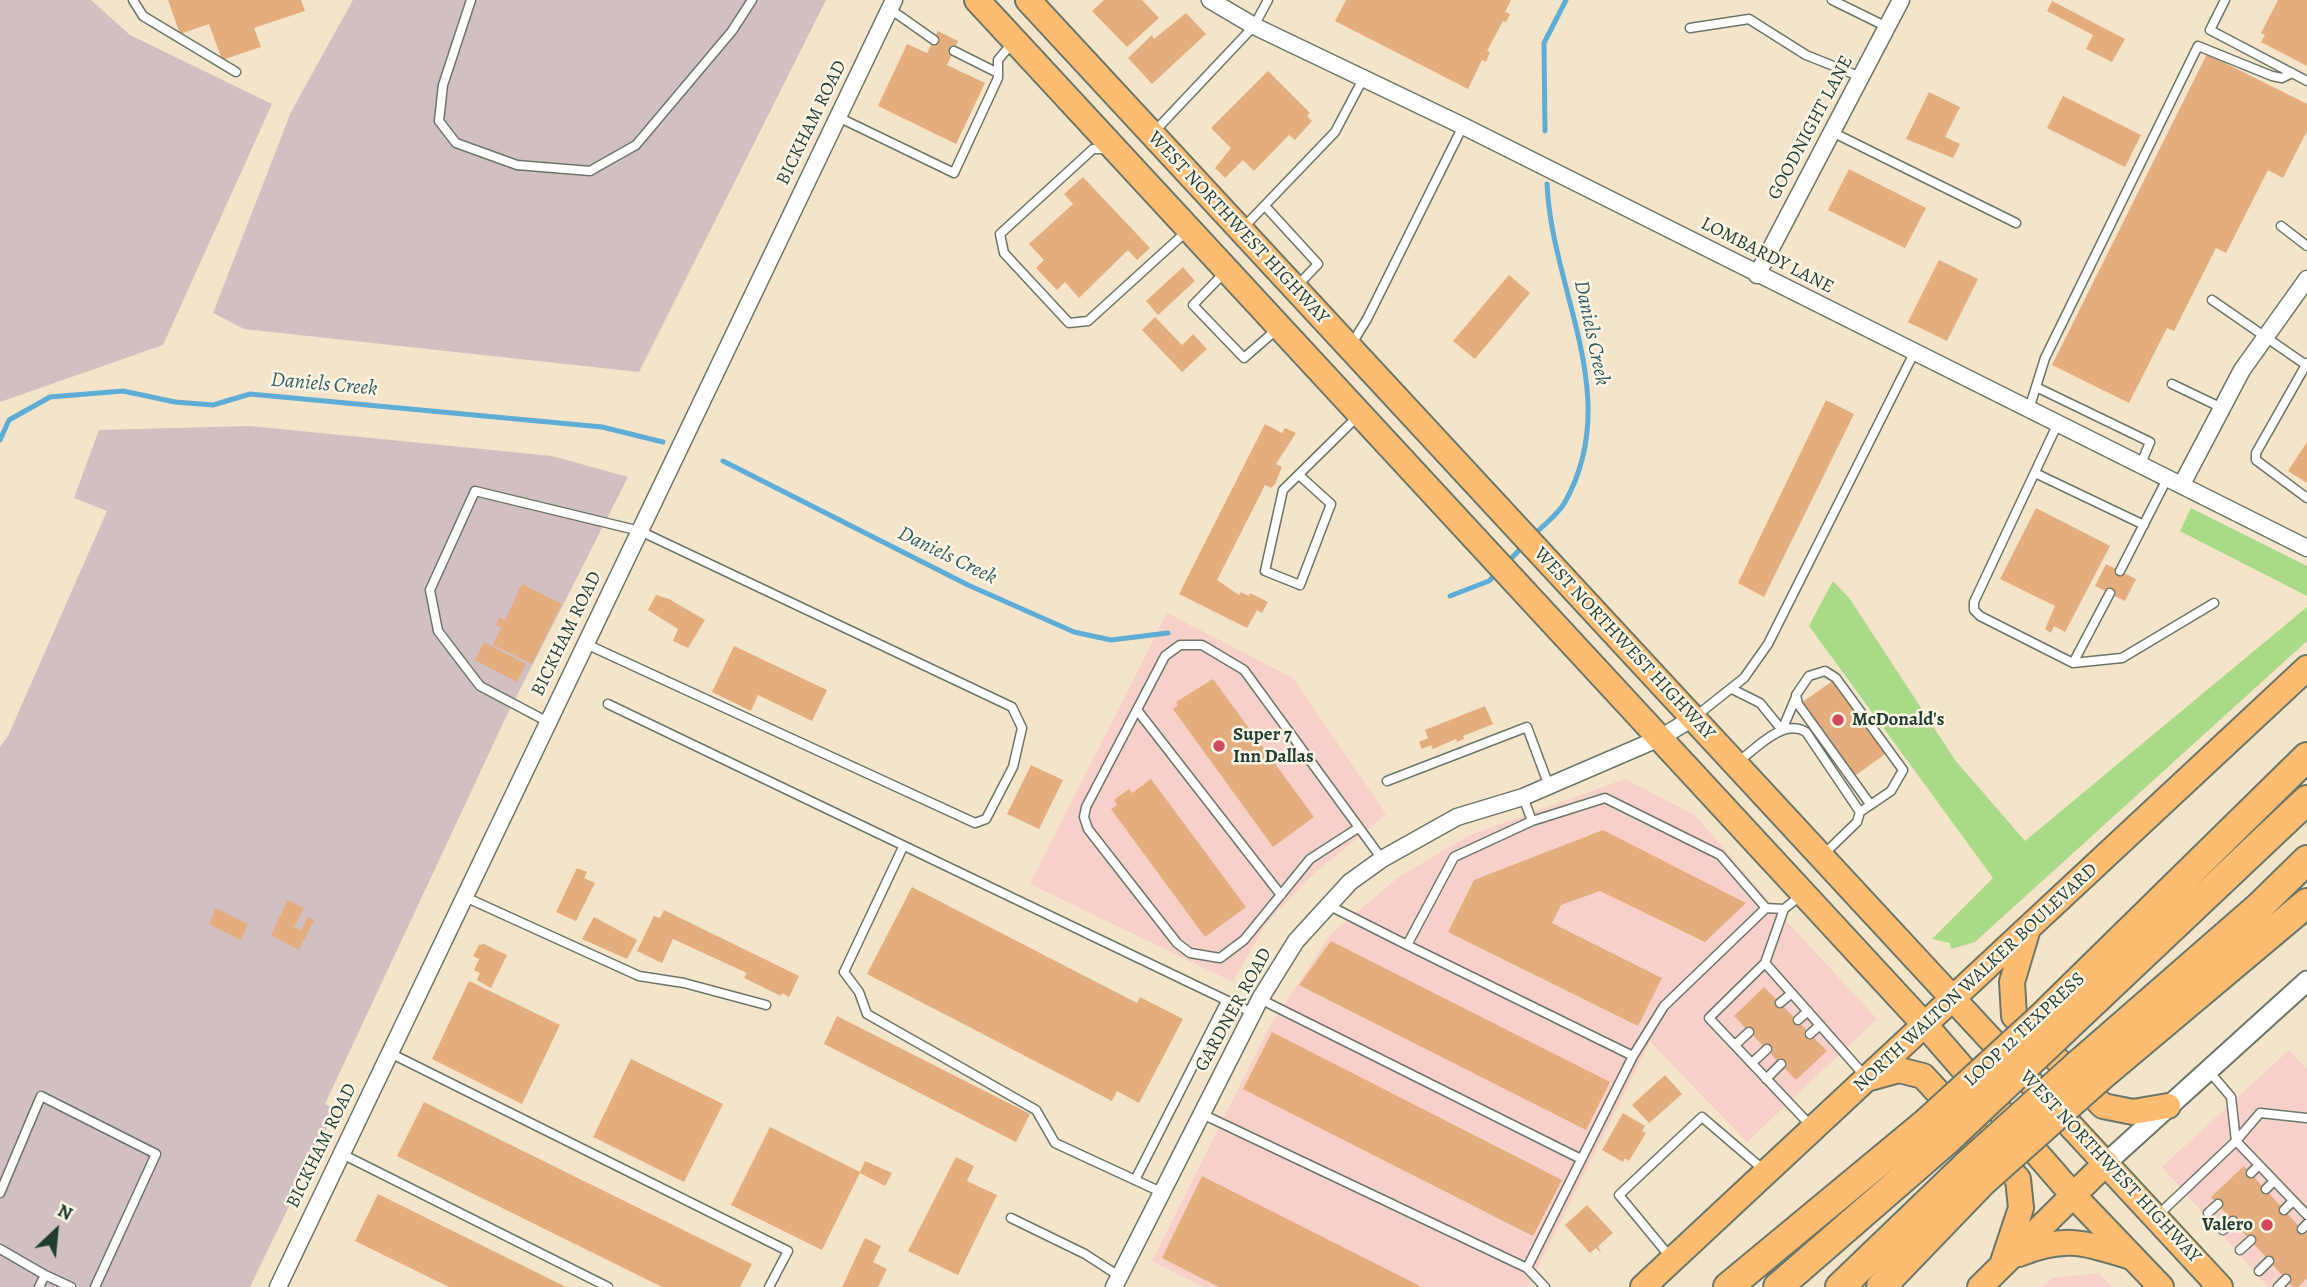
<!DOCTYPE html>
<html>
<head>
<meta charset="utf-8">
<style>
	body { margin:0 }
	#map { position:relative; width:2307px; height:1287px; overflow:hidden; background:#f4e4c9; font-family:Alegreya,serif }
	canvas { display:block }
	.north { position:absolute; left:21px; top:1196px; width:70px; height:70px; -webkit-text-stroke:5px #fcf5e5; paint-order:stroke; rotate:26deg; font-size:19px; font-weight:700; line-height:28px; text-align:center; color:#1f3d34 }
	.north::after { content:''; display:block; margin:auto; width:24px; height:32px; background:#1f3d34; clip-path:polygon(50% 0,100% 100%,50% 72%,0 100%) }
</style>
</head>
<body>
<div id="map">
<canvas width="2307" height="1287"></canvas>
<div class="north">N</div>
</div>
<script>
const ctx = document.querySelector('canvas').getContext('2d');
ctx.lineJoin = 'round';
function fillPath(path, color) { ctx.fillStyle = color; ctx.fill(path, 'evenodd'); }
function strokePath(path, color, width, dash) { ctx.strokeStyle = color; ctx.lineWidth = width; ctx.lineCap = dash ? 'butt' : 'round'; ctx.setLineDash(dash || []); ctx.stroke(path); }
function write(font, color, halo, rows, align = 'center') {
  ctx.font = font + ' Alegreya,serif'; ctx.lineWidth = 5; ctx.setLineDash([]); ctx.textBaseline = 'middle'; ctx.strokeStyle = halo; ctx.fillStyle = color; for (const [text, x, y, turn = 0] of rows) {
    ctx.save(); ctx.translate(x, y); ctx.rotate((+turn || 0) * Math.PI / 180); ctx.textAlign = isNaN(turn) ? turn : align; if (halo) ctx.strokeText(text, 0, 0); ctx.fillText(text, 0, 0); ctx.restore();
  }
}
fillPath(new Path2D(`
	M1167 613 1293 678 1386 814 1309 878 1265 925 1233 982 1030 884Z
	M1625 779 1695 815 1780 914 1877 1019 1747 1142 1650 1042 1528 1287H1203L1152 1261 1266 1033 1330 935 1399 877 1470 835Z
	M2289 1050 2307 1069V1287H2268L2162 1167Z
	M2099 1273 2112 1287H2043L2052 1278Z`), '#f7d1c9');
fillPath(new Path2D(`
	M0 0H91L130 35 272 104 163 345 0 402Z
	M353 0H826L639 372 244 329 213 313 291 112Z
	M250 426 552 456 628 477 506 717 325 1104 336 1109 250 1287H0V747L8 736 107 511 74 498 99 430Z`), '#d2bfc1');
fillPath(new Path2D(`
	M2191 508 2307 566V596L2180 531Z
	M1833 581 1850 599 1955 760 2025 841 2307 607V641L1975 942 1951 949 1950 943 1932 939 1993 878 1809 626Z`), '#a9da88');
strokePath(new Path2D(`
	M1545 131 1544 43 1566 0
	M0 440 9 420 50 397 123 391 175 402 213 405 250 394 602 427 663 442
	M723 461 968 585 1074 632 1111 640 1168 633
	M1532 537C1542 526 1558 515 1565 502 1624 397 1552 292 1547 184
	M1508 562 1523 546
	M1450 596 1489 581 1498 572`), '#5dadd7', 5);
fillPath(new Path2D(`
	M168 0H301L305 11 254 28 261 47 222 60 209 24 180 34Z
	M1104 0H1142L1159 18 1127 47 1092 11Z
	M1346 0H1511L1505 12 1510 14 1506 22 1503 21 1487 51 1490 52 1486 62 1482 60 1468 89 1335 21Z
	M2278 0H2307V66L2261 42 2265 35 2261 33Z
	M2052 1 2125 39 2112 62 2086 49 2093 35 2047 11Z
	M1186 13 1206 34 1152 84 1128 58 1152 35 1154 39Z
	M938 31 958 41 947 65 985 83 956 144 878 106 907 44 927 53Z
	M2207 54 2307 104V131L2283 178 2268 170 2226 253 2216 248 2174 331 2167 328 2129 403 2052 365Z
	M1268 71 1310 113 1307 116 1312 121 1295 140 1289 135 1254 171 1243 160 1225 178 1215 168 1231 148 1211 128Z
	M1929 92 1960 107 1945 137 1960 144 1953 158 1906 139Z
	M2063 96 2141 135 2125 167 2047 128Z
	M1849 169 1926 208 1905 248 1828 210Z
	M1083 177 1150 248 1137 260 1128 250 1079 298 1065 282 1057 290 1036 268 1044 260 1029 244 1073 204 1064 194Z
	M1939 260 1978 279 1947 341 1908 322Z
	M1183 267 1195 281 1158 315 1146 301Z
	M1509 275 1530 293 1475 359 1453 341Z
	M1155 317 1182 345 1193 334 1207 349 1182 372 1142 330Z
	M1826 400 1854 414 1764 597 1738 583Z
	M1265 424 1282 433 1285 428 1296 433 1276 464 1282 467 1275 484 1271 488 1265 485 1217 580 1239 595 1241 592 1249 596 1250 593 1268 602 1262 613 1257 610 1247 628 1179 594Z
	M2307 442V483L2288 471Z
	M2036 508 2110 546 2065 632 2054 626 2051 633 2045 629 2055 606 2000 579Z
	M2106 564 2136 579 2125 601 2095 586Z
	M522 584 562 604 532 664 493 645 501 628 496 625 499 617 505 620Z
	M656 595 669 599 705 620 688 648 673 641 678 629 648 610Z
	M484 642 526 664 517 682 475 660Z
	M734 646 827 690 812 721 758 695 751 711 712 692Z
	M1213 679 1314 817 1273 847 1173 709 1178 705 1176 702Z
	M1834 680 1887 753 1853 777 1801 703Z
	M1485 706 1493 724 1463 736 1464 739 1457 742 1456 739 1433 749 1431 745 1422 749 1419 742 1428 738 1425 730Z
	M1031 765 1063 780 1039 829 1007 814Z
	M1151 779 1246 907 1205 937 1111 809 1117 805 1114 800 1129 789 1132 793Z
	M1603 830 1746 903 1705 942 1600 891 1561 905 1552 923 1662 978 1638 1026 1448 932 1474 880Z
	M577 868 587 872 584 878 595 883 576 921 556 912Z
	M912 887 1137 1003 1140 997 1183 1019 1139 1103 1117 1091 1112 1101 867 974Z
	M288 900 304 908 294 927 301 930 308 917 314 920 299 950 271 935Z
	M216 908 248 924 241 940 209 924Z
	M664 910 799 976 789 997 782 993 781 996 744 978 747 973 673 939 662 963 637 951 654 916 660 918Z
	M594 917 637 940 627 959 582 939Z
	M1331 941 1610 1082 1586 1130 1299 985Z
	M484 944 507 955 491 988 477 980 480 973 474 970 479 959 473 956 479 945Z
	M469 981 560 1025 522 1104 432 1059Z
	M1764 987 1827 1051 1796 1080 1734 1016Z
	M837 1016 1030 1114 1016 1142 824 1044Z
	M1272 1032 1562 1180 1533 1236 1243 1089Z
	M631 1059 723 1104 684 1182 593 1137Z
	M1665 1075 1682 1094 1649 1123 1632 1105Z
	M424 1102 752 1264 740 1287H662L397 1156Z
	M1623 1113 1645 1126 1642 1131 1646 1133 1629 1161 1625 1158 1623 1162 1602 1150Z
	M770 1127 860 1172 865 1161 892 1173 885 1186 860 1173 822 1250 731 1205Z
	M956 1157 974 1166 967 1181 997 1195 958 1275 908 1251Z
	M2244 1166 2307 1235V1278L2298 1287H2293L2211 1197Z
	M1202 1176 1422 1287H1219L1162 1258Z
	M378 1194 566 1287H449L355 1241Z
	M1587 1205 1613 1233 1598 1246 1601 1253 1596 1248 1590 1253 1565 1225Z
	M865 1238 881 1246 873 1262 887 1269 878 1287H842Z`), '#e4ad7d');
const service = new Path2D(`
	M133 0 143 16 236 72
	M471 0 443 85 439 121 456 143 517 165 590 171 636 145 732 31 752 0
	M1832 0 1887 27
	M2225 0 2210 30 2307 81
	M890 9 934 40
	M1690 28 1749 19 1806 55 1861 77
	M954 51 998 73
	M838 117 954 173 998 78V60L1013 42
	M1154 132 1254 26 1268 0
	M1832 132 2016 223
	M1106 149H1093L1000 234 1004 253 1069 323 1088 321 1187 231
	M1265 206 1318 264 1297 286
	M2281 226 2307 246
	M1243 228 1335 132 1363 79
	M1225 272 1193 305 1244 358 1276 330
	M2212 300 2306 365
	M1351 345 1367 319 1463 126
	M2307 363 2256 453V460L2307 498
	M2172 384 2222 408
	M2036 387 2150 442 2141 464
	M2029 409 2045 358 2198 46 2272 76 2282 78 2292 73
	M2058 423 1974 602V610L1980 616 2073 663
	M2035 473 2144 525
	M1299 475 1331 504 1300 585 1265 571 1283 490 1358 416
	M2120 571 2168 477
	M2110 593 2073 663 2122 658 2214 603
	M1732 689 1760 703 1782 730 1796 697
	M608 704 1253 1013
	M1137 710 1281 895
	M1696 716 1744 678 1768 644 1914 353
	M548 722 480 686 438 631 430 590 475 491 640 531 1012 707 1022 728 1013 767 986 819 975 823 586 644
	M1737 763C1754 750 1784 717 1806 732L1860 812 1857 822 1824 854
	M1387 781 1527 727 1549 786
	M1523 797 1532 821 1605 798 1720 855 1766 908 1784 909
	M1860 812 1891 791 1903 770 1836 678 1825 671 1809 676 1796 695 1798 704 1870 804
	M1358 828 1310 859 1244 940 1220 958 1190 953 1177 943 1088 829 1084 817 1086 807 1165 656 1180 645H1202L1244 670 1382 859
	M903 847 844 972 859 992 867 1014 1036 1110 1055 1143 1161 1192
	M465 897 639 976 684 983 766 1005
	M1328 905 1407 945 1454 857 1532 821
	M1407 945 1633 1056 1527 1268 1545 1287
	M1765 963 1784 909 1800 896
	M1260 999 1581 1159
	M1780 1003 1792 993
	M1798 1020 1808 1011
	M1810 1034 1820 1025
	M1735 1045 1749 1032
	M390 1053 788 1251 769 1287
	M1633 1056 1664 1006 1766 908
	M1752 1063 1767 1049
	M2208 1070 2231 1097 2236 1141 2307 1215
	M1766 1079 1781 1064
	M1202 1114 1527 1268
	M1812 1127 1709 1018 1765 963 1864 1075
	M342 1154 608 1287
	M2251 1173 2259 1165
	M1135 1180 1226 1001
	M2266 1189 2274 1181
	M0 1193 41 1096 156 1154 95 1287
	M2284 1210 2293 1201
	M2208 1213 2218 1204
	M2157 1216 2236 1141 2260 1113 2307 1118
	M1011 1218 1085 1254 1119 1276
	M2302 1229 2307 1224
	M2223 1230 2233 1221
	M0 1249 45 1275
	M2240 1250 2251 1240
	M1671 1258 1619 1195 1702 1117 1765 1171
	M2259 1271 2269 1261
	M39 1287 45 1275 71 1287
	M2278 1287 2286 1279`);
const minor = new Path2D(`
	M1210 0 1254 26 1463 126 2307 548
	M1757 275 1901 0
	M2182 484 2242 370 2307 279
	M278 1287 894 0
	M1114 1287 1260 999 1296 941 1350 882 1382 859 1457 817 1523 797 1660 738 1693 718`);
const tertiary = new Path2D(`
	M2106 1163 2307 981`);
const primary = new Path2D(`
	M977 0 1925 1025 2073 1195 2161 1287
	M1028 0 2220 1287
	M2027 932 2012 982 2014 1016 2103 1106 2133 1112 2168 1106
	M1870 1078 1899 1070 1923 1076 2018 1179 2021 1208 2002 1265
	M2019 1254C2067 1235 2084 1243 2132 1257
	M1643 1287 2307 668
	M1980 1287 2106 1163`);
const motorway = new Path2D(`
	M2043 1016 2307 757
	M2055 1038 2307 800
	M2081 1062 2260 906 2307 860
	M2101 1076 2307 903
	M1728 1287 1926 1123
	M1778 1287 1946 1141
	M1840 1287 1966 1166
	M1881 1287 1983 1181`);
strokePath(service, '#6a7768', 11);
strokePath(minor, '#6a7768', 19);
strokePath(tertiary, '#6a7768', 23);
strokePath(primary, '#6a7768', 28);
strokePath(motorway, '#6a7768', 32);
strokePath(service, '#fff', 8);
strokePath(minor, '#fff', 16);
strokePath(tertiary, '#fff', 19);
strokePath(primary, '#febc70', 24);
strokePath(motorway, '#febc70', 28);
const motorwayBridge = new Path2D(`
	M1926 1123 2043 1016
	M1946 1141 2055 1038
	M1966 1166 2081 1062
	M1983 1181 2101 1076`);
strokePath(motorwayBridge, '#6a7768', 32, []);
strokePath(motorwayBridge, '#febc70', 28);
for (const [x, y, r, color] of [
	[1838,720,7,"#d1495b"],
	[1219,746,7,"#d1495b"],
	[2267,1225,7,"#d1495b"]
]) { const dot = new Path2D(); dot.arc(x, y, r, 0, 2 * Math.PI); ctx.fillStyle = color; ctx.fill(dot); strokePath(dot, '#fcf5e5', 2.5); }
write('19px', '#1f3d34', '#fcf5e5', [
	["BICKHAM ROAD",812,123,-64],
	["GOODNIGHT LANE",1811,128,-62],
	["WEST NORTHWEST HIGHWAY",1238,228,47],
	["LOMBARDY LANE",1767,256,27],
	["BICKHAM ROAD",567,634,-64],
	["WEST NORTHWEST HIGHWAY",1624,644,47],
	["NORTH WALTON WALKER BOULEVARD",1976,978,-43],
	["GARDNER ROAD",1234,1010,-61],
	["LOOP 12 TEXPRESS",2025,1030,-43],
	["BICKHAM ROAD",322,1146,-64],
	["WEST NORTHWEST HIGHWAY",2110,1167,47]
]);
write('bold 19px', '#1f3d34', '#fcf5e5', [
	["McDonald's",1852,720],
	["Super 7",1233,735],
	["Inn Dallas",1233,757],
	["Valero",2253,1225,"right"]
], 'left');
write('italic 21px', '#325f65', '#fcf5e5', [
	["Daniels Creek",1591,333,78],
	["Daniels Creek",324,385,5],
	["Daniels Creek",947,556,26]
]);
</script>
</body>
</html>
